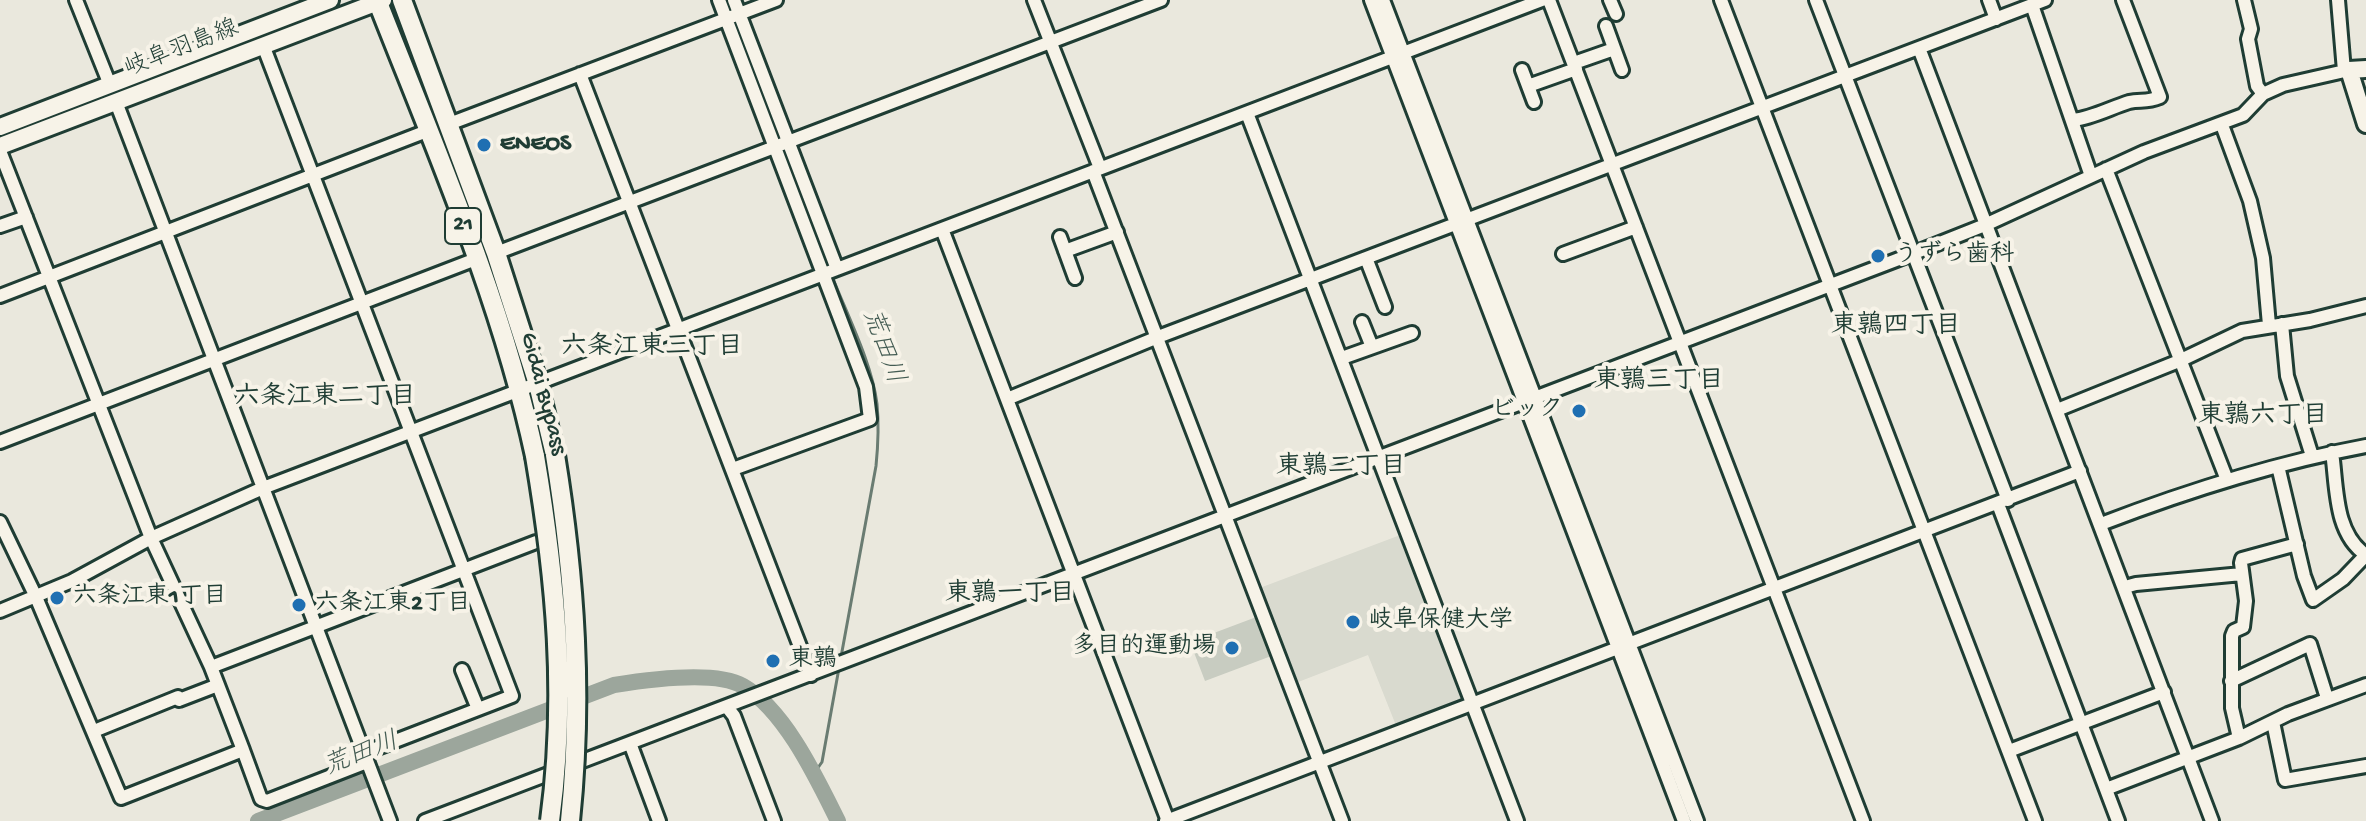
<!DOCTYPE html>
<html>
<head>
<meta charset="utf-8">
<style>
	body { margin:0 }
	canvas { display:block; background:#eae8dd }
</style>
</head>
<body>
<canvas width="2366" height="821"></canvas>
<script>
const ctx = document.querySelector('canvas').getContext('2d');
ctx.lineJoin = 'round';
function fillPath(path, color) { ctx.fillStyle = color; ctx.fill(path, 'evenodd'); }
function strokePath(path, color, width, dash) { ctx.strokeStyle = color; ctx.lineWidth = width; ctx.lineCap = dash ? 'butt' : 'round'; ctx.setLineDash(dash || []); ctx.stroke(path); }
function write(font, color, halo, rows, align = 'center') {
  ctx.font = font + ' "Gochi Hand","Klee One",sans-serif'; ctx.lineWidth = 8; ctx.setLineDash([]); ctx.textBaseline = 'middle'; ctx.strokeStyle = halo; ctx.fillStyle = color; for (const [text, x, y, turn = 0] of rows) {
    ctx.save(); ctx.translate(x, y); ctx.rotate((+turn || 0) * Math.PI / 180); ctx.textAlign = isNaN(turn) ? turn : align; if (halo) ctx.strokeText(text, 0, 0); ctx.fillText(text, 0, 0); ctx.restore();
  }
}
fillPath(new Path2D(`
	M1403 534 1467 699 1397 728 1368 655 1293 684 1257 589Z`), '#d9dacf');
fillPath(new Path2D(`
	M1259 616 1274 655 1205 681 1190 642Z`), '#c8ccc1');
strokePath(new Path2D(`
	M761 93 780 142
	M782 149 829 269
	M832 276C847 315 872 363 877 404 879 424 878 446 876 466L841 657
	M815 772 822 762 839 668`), '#6a7c72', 3);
strokePath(new Path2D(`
	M258 821 614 685C645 680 715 670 743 686 785 710 817 779 838 821`), '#9ca69c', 16);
const minor = new Path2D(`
	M76 0 110 85
	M719 0 866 387 870 419 733 469
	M734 0 837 269
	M1034 0 1100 168
	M1371 0 1684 821
	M1383 0 1697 821
	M1549 0 1863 821
	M1610 0 1616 14
	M1721 0 2035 821
	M1816 0 2008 500
	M1989 0 1996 19
	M2244 0 2251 29 2248 39 2257 86 2263 94
	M2338 0 2344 71
	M2032 5 2091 176
	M1606 26 1622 70
	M263 45 512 696 364 753
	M1919 48 2212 821
	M1574 63 1614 49
	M1522 70 1534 102
	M580 74 811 675
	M1528 86 1576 69
	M116 102 390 821
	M1247 113 1517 821
	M2073 120C2092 118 2110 108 2129 102 2140 99 2146 103 2160 97L2123 0
	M449 124 776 0
	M2222 125 2250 201 2263 258 2269 325
	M0 151 151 538 211 667 243 750 121 798 36 597 0 522
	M2106 169 2227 480
	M1093 171 1342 821
	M0 226 26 217
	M942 229 1168 821
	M1060 237 1075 278
	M1065 251 1117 232
	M496 253 1161 0
	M1563 254 1636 227
	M1366 258 1385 307
	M0 296 427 131
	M1362 322 1372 347
	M2282 324 2287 376 2312 456
	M1342 358 1412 333
	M1007 399 1158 337 2045 0
	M2057 410 2179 361 2242 331 2310 320 2366 306
	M0 442 476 259
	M2332 452C2337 487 2334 533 2366 555
	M2278 466 2304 576 2313 600 2343 579 2366 555
	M1998 504 2118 821
	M2101 524C2187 491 2275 463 2366 446
	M2125 587 2136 584 2242 574
	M0 611 72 581 151 538 263 488 1542 0
	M211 667 536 542
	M462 670 478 709
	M2231 681 2310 644 2327 698
	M727 707 734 716 774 821
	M2273 722 2285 780 2366 766
	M94 731 178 697 179 700 218 685
	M2239 738 2232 708V636L2234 631 2243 627 2246 601 2241 563 2242 559 2297 544
	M630 743 659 821
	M243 750 261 799 267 801 367 762
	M2009 751 2164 692
	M2106 789 2239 738 2288 714 2366 685
	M425 821 1912 254 1985 225 2144 152 2243 115 2263 94 2283 85 2349 70
	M1166 821 2080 471`);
const major = new Path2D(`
	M2366 69 2349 70 2366 124
	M0 127 330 0
	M0 146 383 0`);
const highway = new Path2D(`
	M377 0C435 148 502 301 535 456
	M402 0 496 253 538 384 555 455`);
strokePath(minor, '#1f3d34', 18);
strokePath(major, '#1f3d34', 22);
strokePath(highway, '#1f3d34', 24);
strokePath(minor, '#f7f3e8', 12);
strokePath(major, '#f7f3e8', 16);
strokePath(highway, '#f7f3e8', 18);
const highwayBridge = new Path2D(`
	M555 455C575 578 583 697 570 821
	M535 456C556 580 567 696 550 821`);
strokePath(highwayBridge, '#1f3d34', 24, []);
strokePath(highwayBridge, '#f7f3e8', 18);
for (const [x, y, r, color] of [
	[484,145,8,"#1f6fb2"],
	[1878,256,8,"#1f6fb2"],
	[1579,411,8,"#1f6fb2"],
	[57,598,8,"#1f6fb2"],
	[299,605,8,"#1f6fb2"],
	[1353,622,8,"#1f6fb2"],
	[1232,648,8,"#1f6fb2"],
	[773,661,8,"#1f6fb2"]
]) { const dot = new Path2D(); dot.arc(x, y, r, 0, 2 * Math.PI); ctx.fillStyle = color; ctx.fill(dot); strokePath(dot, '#f7f3e8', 3); }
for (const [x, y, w] of [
	[463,226,36]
]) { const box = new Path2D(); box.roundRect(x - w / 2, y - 18, w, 36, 6); ctx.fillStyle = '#f7f3e8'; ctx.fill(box); strokePath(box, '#1f3d34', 2); }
write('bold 22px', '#1f3d34', null, [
	["21",463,226]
]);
write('24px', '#1f3d34', '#f7f3e8', [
	["岐阜羽島線",182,50,-21],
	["Gidai Bypass",542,394,75]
]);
write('bold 24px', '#1f3d34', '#f7f3e8', [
	["ENEOS",500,145],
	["うずら歯科",1894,256],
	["ビック",1563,411,"right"],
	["六条江東1丁目",73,598],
	["六条江東2丁目",315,605],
	["岐阜保健大学",1369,622],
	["多目的運動場",1216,648,"right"],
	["東鶉",789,661]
], 'left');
write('bold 26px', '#1f3d34', '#f7f3e8', [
	["東鶉四丁目",1896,328],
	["六条江東三丁目",652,349],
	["東鶉三丁目",1659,383],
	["六条江東二丁目",325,399],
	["東鶉六丁目",2263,418],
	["東鶉二丁目",1341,469],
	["東鶉一丁目",1010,596]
]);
write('italic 26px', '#445c53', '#f7f3e8', [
	["荒田川",881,347,70],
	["荒田川",362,756,-21]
]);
</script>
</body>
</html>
